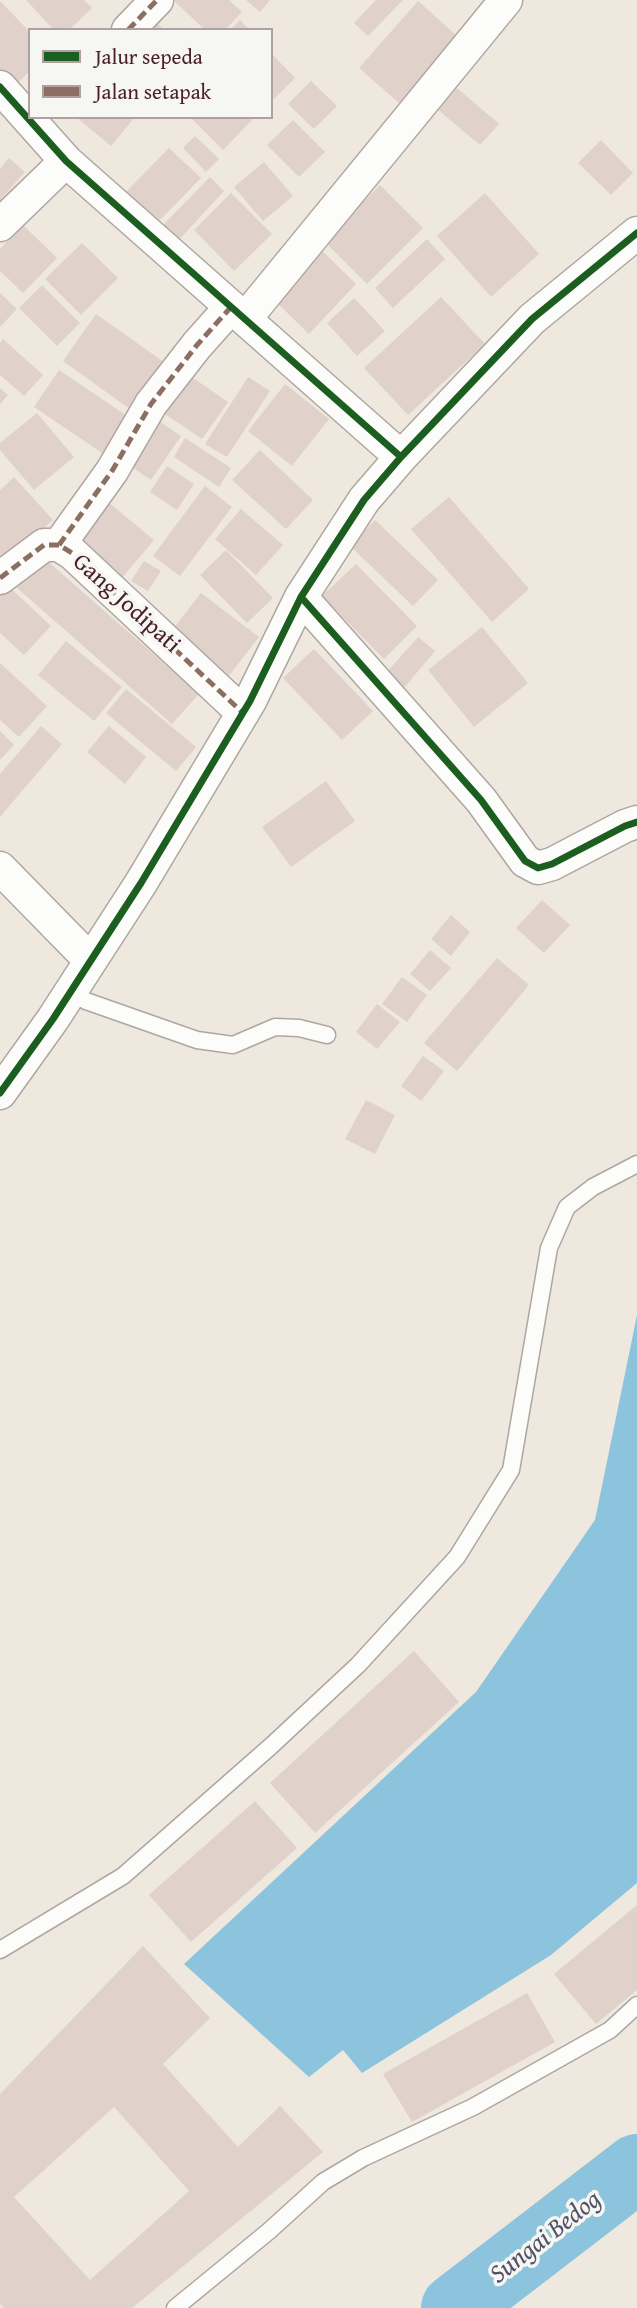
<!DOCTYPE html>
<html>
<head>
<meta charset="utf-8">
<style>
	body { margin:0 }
	#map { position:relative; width:637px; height:2308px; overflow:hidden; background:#eee8de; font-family:"Gentium Book Plus",serif }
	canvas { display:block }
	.legend { position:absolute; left:28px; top:28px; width:245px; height:91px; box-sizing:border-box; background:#f6f6f2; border:2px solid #b1a0a2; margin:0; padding:9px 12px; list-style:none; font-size:21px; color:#4a1f2b }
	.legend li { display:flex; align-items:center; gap:14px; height:35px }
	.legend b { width:35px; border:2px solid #b1a0a2 }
</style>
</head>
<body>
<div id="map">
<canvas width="637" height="2308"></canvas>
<ul class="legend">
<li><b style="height:9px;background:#1b5e20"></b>Jalur sepeda</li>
<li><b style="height:9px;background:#8d6e63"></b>Jalan setapak</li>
</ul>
</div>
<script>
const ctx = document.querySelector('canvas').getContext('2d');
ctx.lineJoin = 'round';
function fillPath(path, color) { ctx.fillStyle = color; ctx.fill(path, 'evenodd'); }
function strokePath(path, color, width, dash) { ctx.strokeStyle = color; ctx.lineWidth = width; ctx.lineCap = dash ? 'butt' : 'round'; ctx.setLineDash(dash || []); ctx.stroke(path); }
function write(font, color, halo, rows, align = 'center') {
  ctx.font = font + ' "Gentium Book Plus",serif'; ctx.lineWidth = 7; ctx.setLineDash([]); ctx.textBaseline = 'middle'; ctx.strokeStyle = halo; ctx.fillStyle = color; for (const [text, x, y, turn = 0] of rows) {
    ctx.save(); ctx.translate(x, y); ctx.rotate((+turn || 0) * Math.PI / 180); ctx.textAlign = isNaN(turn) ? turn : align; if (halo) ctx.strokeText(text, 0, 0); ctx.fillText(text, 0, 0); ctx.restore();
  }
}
fillPath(new Path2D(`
	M637 1315V1883L551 1955 362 2073 343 2050 309 2077 184 1964 476 1692 595 1520Z`), '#8cc3dd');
strokePath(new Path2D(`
	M455 2308 637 2168`), '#8cc3dd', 68);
fillPath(new Path2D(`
	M26 0H84L92 8 69 30H54Z
	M173 0H229L242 12 225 30H205Z
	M246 0H270L260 12Z
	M376 0H403L368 36 354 23Z
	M0 1 30 32V71L13 87 0 73Z
	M418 1 465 43 406 109 359 68Z
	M147 15 165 30H135Z
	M240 20 249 30H230Z
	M271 53 295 78 274 99 271 96Z
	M311 81 337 106 314 129 288 104Z
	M457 88 499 124 480 145 438 110Z
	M76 117H135L111 146Z
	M190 117H255L223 150Z
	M293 120 325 152 299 177 267 145Z
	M195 136 219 159 206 172 183 148Z
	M601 140 633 173 611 195 578 163Z
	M169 148 201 178 155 225 123 195Z
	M9 158 25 172 0 200V169Z
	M264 162 293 196 263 221 234 187Z
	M210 177 224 191 177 242 161 227Z
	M380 185 423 228 367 284 324 241Z
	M231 193 272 234 234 271 194 230Z
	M485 193 539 254 491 297 437 236Z
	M23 225 57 258 23 293 0 271V249Z
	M427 239 445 259 393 308 375 288Z
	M82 243 118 278 81 315 45 279Z
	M320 249 356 284 309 334 272 298Z
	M42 285 80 323 57 346 19 308Z
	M0 293 17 309 0 327Z
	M441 297 485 344 408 415 364 368Z
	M354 298 385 331 357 356 327 323Z
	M96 314 168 365 134 412 63 361Z
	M3 339 43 375 24 396 0 375V343Z
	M59 370 133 420 108 457 34 407Z
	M183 371 228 402 202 439 156 408Z
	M248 377 270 391 227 457 205 444Z
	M285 384 329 419 292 466 248 431Z
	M0 388 8 395 0 404Z
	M37 413 74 457 34 490 0 450V443Z
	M153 417 181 436 151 480 123 461Z
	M185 438 231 468 219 487 174 457Z
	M260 450 313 500 286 529 232 480Z
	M167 466 194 484 177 510 150 492Z
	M14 477 53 520 0 567V490Z
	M205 486 232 507 180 576 153 556Z
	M449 497 529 589 492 622 411 529Z
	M108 502 154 540 116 585 71 547Z
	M241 509 283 545 256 575 215 539Z
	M375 520 438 580 413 606 350 546Z
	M226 550 273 598 247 623 200 575Z
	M44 558 199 694 172 724 17 588Z
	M144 561 161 571 148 591 131 581Z
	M356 564 417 626 384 659 322 596Z
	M4 582 51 626 24 655 0 633V587Z
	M201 593 259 637 224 682 166 638Z
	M482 627 528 683 474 727 428 670Z
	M418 637 435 651 404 688 386 673Z
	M66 641 122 687 94 721 38 675Z
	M314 649 373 711 342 740 283 678Z
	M0 663 47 706 19 737 0 720Z
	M126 689 196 747 176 771 106 713Z
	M41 726 62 744 0 817V774Z
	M109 726 146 757 125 784 87 752Z
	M0 731 14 745 0 760Z
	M326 781 355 821 291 867 262 827Z
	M542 900 570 925 544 953 516 928Z
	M451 915 470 932 451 956 431 939Z
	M430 950 451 968 430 991 410 974Z
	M497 958 529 985 457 1071 424 1043Z
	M402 977 427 995 407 1022 382 1004Z
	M377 1004 400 1022 377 1049 356 1032Z
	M423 1056 444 1071 421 1101 401 1086Z
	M366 1100 395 1115 375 1154 345 1139Z
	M414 1651 459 1702 315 1833 270 1783Z
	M255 1801 297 1848 191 1942 149 1895Z
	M637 1905V1990L596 2024 554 1974Z
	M143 1946 210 2018 163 2064 238 2147 280 2106 323 2152 132 2308H4L0 2304V2094ZM114 2107 189 2191 90 2280 14 2197Z
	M527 1993 555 2042 412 2122 383 2074Z`), '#e1d1cb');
const lane = new Path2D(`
	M71 992 86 1001 197 1040 233 1045 275 1027 299 1028 327 1035
	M0 1950 123 1876 271 1746 358 1665 457 1557 511 1470 549 1248 567 1207 593 1187 637 1164
	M175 2308 269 2231 323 2182 363 2158 473 2107 610 2030 637 2005`);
const street = new Path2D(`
	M128 30 157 0
	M0 87 66 161 401 457
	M0 225 66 161
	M245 319 506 0
	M59 545 112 471 151 404 197 345 231 307
	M0 578 44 545H59L72 553 243 713
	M301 597 481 800 525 861 538 868 552 864 625 826 637 822
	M0 868 90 960
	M0 1093 53 1019 141 883 250 701 301 597 364 500 401 457 532 319 637 233`);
strokePath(lane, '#afa6a2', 19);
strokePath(street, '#afa6a2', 35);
strokePath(lane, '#fcfcfa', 16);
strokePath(street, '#fcfcfa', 32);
strokePath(new Path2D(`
	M128 30 157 0
	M59 545 112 471 151 404 197 345 231 307
	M0 578 44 545H59L72 553 243 713`), '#8d6e63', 5, [10, 5]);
strokePath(new Path2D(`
	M0 87 66 161 401 457
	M301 597 481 800 525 861 538 868 552 864 625 826 637 822
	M0 1093 53 1019 141 883 250 701 301 597 364 500 401 457 532 319 637 233`), '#1b5e20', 7);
write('24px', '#4a1f2b', '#f6f6f2', [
	["Gang Jodipati",126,604,42]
]);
write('italic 26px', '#525369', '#f6f6f2', [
	["Sungai Bedog",546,2238,-38]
]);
</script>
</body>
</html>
